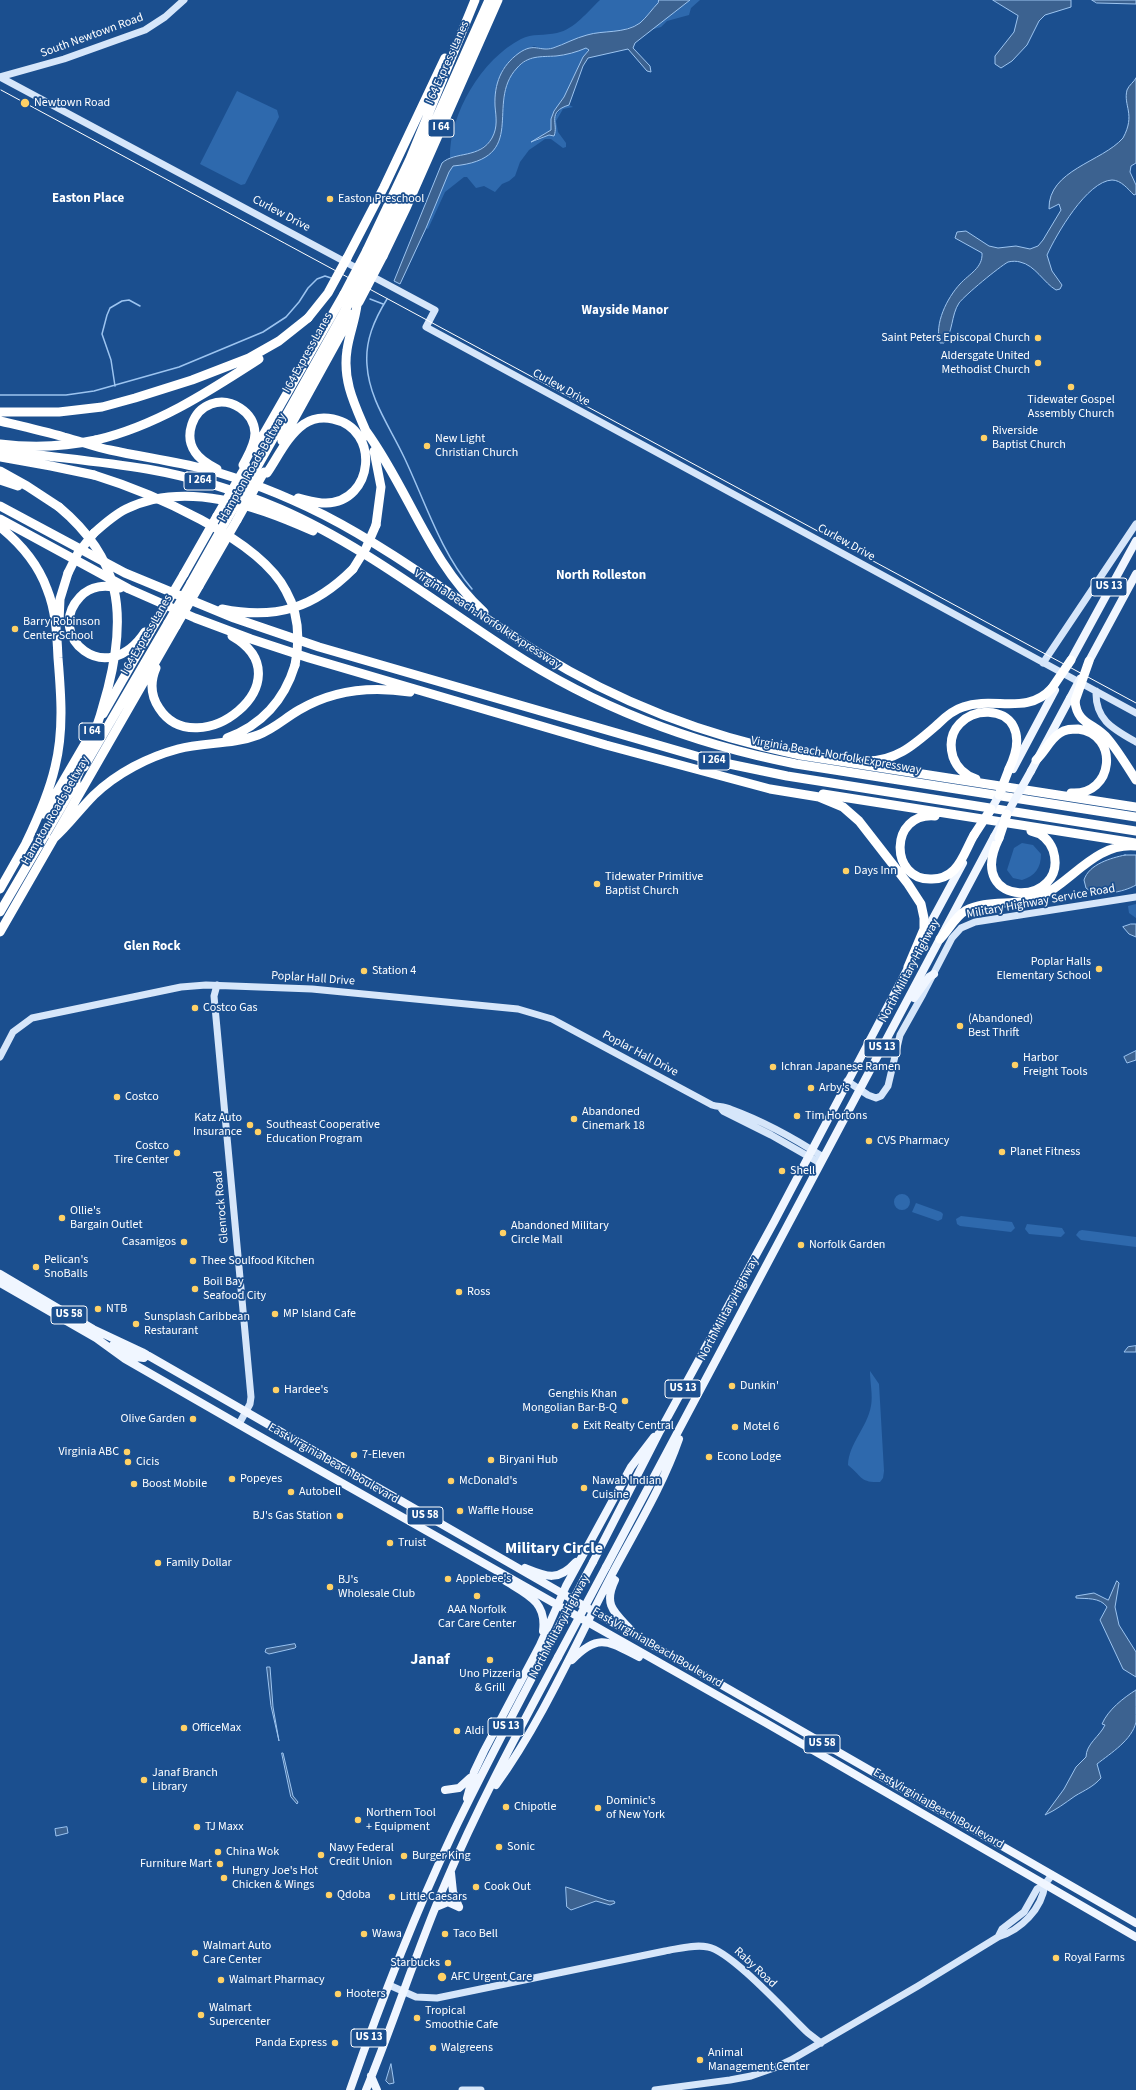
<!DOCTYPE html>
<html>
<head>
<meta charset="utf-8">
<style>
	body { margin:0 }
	canvas { display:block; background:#1b4f8f }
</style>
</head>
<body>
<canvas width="1136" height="2090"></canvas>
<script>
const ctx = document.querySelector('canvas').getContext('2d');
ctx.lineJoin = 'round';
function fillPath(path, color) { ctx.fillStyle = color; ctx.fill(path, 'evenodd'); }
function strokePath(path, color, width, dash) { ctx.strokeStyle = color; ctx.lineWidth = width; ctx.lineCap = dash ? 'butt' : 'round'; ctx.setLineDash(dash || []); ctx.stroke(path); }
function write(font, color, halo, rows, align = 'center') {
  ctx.font = font + ' "Source Sans 3",sans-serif'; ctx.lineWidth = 3.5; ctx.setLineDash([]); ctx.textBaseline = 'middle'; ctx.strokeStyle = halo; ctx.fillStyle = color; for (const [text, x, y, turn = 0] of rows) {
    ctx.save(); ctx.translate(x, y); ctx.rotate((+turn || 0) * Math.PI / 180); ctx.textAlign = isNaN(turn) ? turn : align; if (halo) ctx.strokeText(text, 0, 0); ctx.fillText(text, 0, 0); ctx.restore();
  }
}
fillPath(new Path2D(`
	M600 0H659L658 3 640 23 634 26 619 31 587 35 552 48 543 49 534 46 520 52 502 70 495 107 497 125 492 140 475 153 450 158C449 114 482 59 521 39 532 33 545 36 557 33 575 29 587 12 600 0Z
	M690 0H700L691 8 689 15 667 21 661 27 650 30Z
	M588 48 587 53 583 57 564 97 554 111 551 119V130L531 142 536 141 549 135 555 134 554 118 562 107 569 105 573 107 563 109 556 121 558 132 566 143V147L563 148 551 139H545L529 150 520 162 515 176 509 181 502 184 495 192 484 186 476 188 467 177H464L445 192 428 229 426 228 448 172 453 166C536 159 478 89 526 61 537 54 547 58 558 56 568 54 578 49 588 48Z
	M237 91 277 110 279 117 245 184 241 185 200 164Z
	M1022 843 1033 845 1041 854C1041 868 1035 876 1022 880L1013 878 1007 870 1014 848Z
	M1136 904V918L1129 913 1128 906Z
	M894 1202a8 8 0 1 1 16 0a8 8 0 1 1-16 0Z
	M916 1203 941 1212 943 1214 942 1219 938 1221 912 1212Z
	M961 1216 1012 1222 1015 1228 1011 1232 960 1226 957 1224 956 1219Z
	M1027 1224 1062 1228 1065 1233 1061 1237 1029 1234 1025 1229Z
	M1082 1230 1136 1237V1247L1081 1240 1076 1235 1079 1231Z
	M870 1371 879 1384 884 1471 883 1478 880 1482C860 1483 862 1476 848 1465 849 1443 867 1428 871 1406 873 1395 870 1383 870 1371Z`), '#2e69ad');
const water = new Path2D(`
	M659 0H690L635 43 633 48 650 66 651 72 647 71 628 49 588 58 583 66 569 105C546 112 559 124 554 136L549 135 531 142 551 130V119L554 111 564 97 583 57 589 50 586 48C577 52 566 55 556 56 541 57 528 55 517 68 484 103 531 159 453 166L449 172 426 228 400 284 394 281 442 163C455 151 480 159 492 138 498 127 496 117 495 106 494 84 501 66 519 53 535 42 539 52 553 48 565 44 575 38 587 35 603 30 625 34 640 23 647 17 652 9 658 3Z
	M993 0H1071V7L1045 15 1039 21 1027 45 1012 61 1001 68 995 64V56L1014 32 1018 16Z
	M1092 0H1136V4L1097 3Z
	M1136 78V163L1131 166 1130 172 1136 185V194L1134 195C1128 189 1121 180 1112 180 1087 181 1056 235 1047 255L1052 271 1062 285 1060 289 1056 290C1044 283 1035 265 1020 262 1017 261 1012 261 1008 262 999 267 965 295 959 303 951 315 953 333 944 343H940C934 324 947 298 960 284 969 274 983 268 982 253L955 238 957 232 966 231 989 246 998 248 1016 246 1030 249 1038 246 1043 240 1061 210 1059 204 1049 209C1048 170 1102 162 1123 138 1136 114 1123 106 1127 90 1129 85 1134 82 1136 78Z
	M1125 855H1136V885C1124 892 1097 898 1086 888L1084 880C1089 864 1111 858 1125 855Z
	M1131 924H1136V937L1129 934 1123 927Z
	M1136 1051V1060L1127 1063 1124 1057Z
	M1136 1346V1352H1124L1128 1347Z
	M1117 1581 1119 1583 1115 1607 1119 1625 1136 1652V1677L1123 1669 1100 1620 1107 1607C1100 1597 1086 1599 1076 1598V1596L1094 1593 1108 1600Z
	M295 1644 296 1647 295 1648 269 1654 265 1652 266 1649Z
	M267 1667H270L273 1707 279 1741 271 1706Z
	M1136 1690C1136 1700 1136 1713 1136 1722 1132 1740 1111 1753 1097 1764L1101 1778C1093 1787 1085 1790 1075 1796 1065 1803 1056 1810 1045 1815L1064 1789 1076 1767 1086 1757C1086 1744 1100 1736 1105 1725L1102 1724C1108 1710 1123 1698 1136 1690Z
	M282 1753H283L293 1796 298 1802 297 1804 291 1797Z
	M67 1827 68 1833 56 1836 55 1829Z
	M566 1887 609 1901H614L615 1903 610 1905 596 1901 571 1910 567 1907Z
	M391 2064 394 2083 389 2084 386 2081Z`);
fillPath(water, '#3c6290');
strokePath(water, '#9cc4f0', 1);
strokePath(new Path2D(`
	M370 299 383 304
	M387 299C374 320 365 341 367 365 369 399 390 427 404 457 425 501 440 551 472 589
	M115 386 111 360 102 334 107 315 110 308 122 301 129 300 140 306
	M0 395H66L94 391 179 367 263 332 286 317 299 302 308 288 317 279 325 276 331 278`), '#9cc4f0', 1.5);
strokePath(new Path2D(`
	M0 77 435 310 426 327 1136 713
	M0 77 64 59 145 30 165 17 184 0
	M1043 663 1136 524
	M1096 691C1095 720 1113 729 1136 742
	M217 985 214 996 251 1397 250 1404 239 1424
	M0 1057 13 1032 32 1018 181 987 206 985 312 989 518 1009 552 1019 712 1105C718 1107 724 1106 730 1109 763 1121 794 1138 823 1157
	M847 1081 868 1095 876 1098 881 1096 888 1086 900 1035 923 994 952 938 961 928 975 922 1136 897
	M720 1107 723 1111 771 1135 820 1163
	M998 1937 1002 1929 1024 1912 1037 1889 1045 1884 1052 1875
	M389 1985 416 1997 437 1998 665 1951C678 1949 694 1944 708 1947 731 1951 788 2014 808 2033L821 2043
	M462 2090H481
	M655 2090 730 2080 751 2076 774 2068 791 2060 918 1986 998 1937C1021 1930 1042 1909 1045 1884`), '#d6e6fa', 7);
strokePath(new Path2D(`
	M1071 660 1136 541
	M1089 661 1136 574
	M1013 769 1055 690
	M1031 771 1070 698
	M923 937 963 863
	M914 998 929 977 934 974
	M0 1274 93 1329 142 1352 1136 1923
	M0 1283 96 1338 125 1359 252 1432 766 1723 1136 1937
	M113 1345 135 1357 144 1358 147 1355
	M593 1562 660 1431 774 1222 911 962
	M606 1567 994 837
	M525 1568C547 1577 558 1582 576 1562
	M504 1580C526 1594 547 1601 543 1631
	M615 1580C603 1605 614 1612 631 1630
	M572 1660C599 1632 609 1642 639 1657
	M496 1785C542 1721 574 1647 610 1578 634 1532 662 1488 679 1439
	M445 1790 459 1788 470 1778
	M467 1798 474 1772 484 1751 540 1645 566 1586 631 1467 654 1437
	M451 1873 453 1892 459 1907
	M436 1907 448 1902 459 1907
	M371 2076 377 2090
	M350 2090C380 2004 413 1918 452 1835 482 1772 515 1711 547 1649
	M366 2090C394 2022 416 1952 445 1884 478 1806 518 1732 558 1657`), '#f0f6ff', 8);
strokePath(new Path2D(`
	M367 250 410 159 475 0
	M383 256 407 206 498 0
	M373 257 396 209 489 0
	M347 258 384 187 445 58
	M357 305C355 321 349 335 347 350 342 382 356 407 368 436
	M0 412H59L102 407 135 398 192 380 249 358 279 341 308 318
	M0 421C21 426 43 431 64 437 80 441 95 447 110 450 142 457 174 461 205 469 247 480 286 496 324 515 400 554 467 608 539 653 619 703 707 736 800 755L1136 807
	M366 431C409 490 429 562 484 612
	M96 440C156 426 208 392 259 359
	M282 441 352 314
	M0 450C49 457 98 461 147 469 193 477 238 491 280 509 361 544 436 603 510 651 597 708 694 744 796 764L1136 817
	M254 451 344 294
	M374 451 381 487 376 525
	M0 457 51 466 94 475
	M217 469C209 465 200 460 195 452 184 436 192 411 211 404 231 397 254 412 255 433 255 445 248 455 243 465
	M256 469 352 298
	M0 471 27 486 59 507
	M267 473C278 457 287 436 304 424 313 418 323 417 333 419 381 429 374 502 326 503 316 503 307 500 298 498
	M0 480 18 486
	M0 506 125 573 234 618 319 647 641 740 710 760 787 776 1136 831
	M0 519 129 589 195 618 251 639 309 658 606 745 770 789 819 797 843 807 859 821 908 884 921 904 924 918V929L908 967
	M0 527C21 544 38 564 47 589 56 611 57 635 58 658 61 694 64 731 55 767 49 793 38 818 26 843
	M94 533C104 524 114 515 126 509 185 480 258 506 313 531
	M184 574 217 516
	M191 583 227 519
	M199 586 237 520
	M120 588C105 585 91 585 80 597 44 635 106 691 145 632
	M222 609C276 620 314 608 353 569
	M59 622 60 599 68 573
	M156 668C150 682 151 696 159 708 197 767 309 680 232 636
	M1075 701C1077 725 1095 723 1108 739 1118 751 1127 766 1136 780
	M103 714 158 618
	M227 738C262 725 284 701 295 665
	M1036 760C1045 752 1050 739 1060 733 1065 729 1072 729 1078 729 1120 734 1114 796 1071 793
	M864 761C896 762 915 744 938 724 945 717 953 710 963 707 994 696 1027 716 1052 688
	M84 767 168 623
	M976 779C964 775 957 768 953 757 936 699 1046 692 1009 769
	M823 794 1136 843
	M44 814 93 730
	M935 816C889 812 889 881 932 879 941 879 948 876 954 870 963 861 968 845 974 835
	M999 838C963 911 1071 907 1053 850 1049 840 1041 833 1031 831
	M53 839C68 826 79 810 94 795 117 773 148 757 178 749 204 742 232 745 258 735 274 729 285 718 299 710 334 689 371 686 410 692
	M0 889 29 838
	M0 912 76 782
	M0 932 176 626
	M940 939C948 931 955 917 965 911 988 898 1019 908 1042 896 1073 880 1096 843 1135 846`), '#fff', 9);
strokePath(new Path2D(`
	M1 90 1136 703`), '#fff', 1);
strokePath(new Path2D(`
	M1070 698 1080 679
	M988 815 1002 790
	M994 837 1031 771
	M547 1649 593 1562
	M558 1657 606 1567`), '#f0f6ff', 8);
strokePath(new Path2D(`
	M344 294 367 250
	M352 298 373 257
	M359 302 383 256
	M308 318 328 293 347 258
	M0 444C33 448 63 447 96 440
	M94 475C149 492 259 538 286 591 299 614 300 640 295 665
	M59 507C121 559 127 613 108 688 99 723 88 755 72 788
	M217 516 246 466
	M227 519 256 469
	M237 520 264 472
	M353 569 366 548 376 525
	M68 573 78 553 94 533
	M158 618 184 574
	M168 623 191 583
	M176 626 199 586
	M1052 688 1071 660
	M1075 701 1089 661
	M999 795 1009 769
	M974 835 991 809
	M999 838 1007 814`), '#fff', 9);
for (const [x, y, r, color] of [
	[25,103,5,"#ffd166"],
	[330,199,4,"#ffd166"],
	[1038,338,4,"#ffd166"],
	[1038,363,4,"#ffd166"],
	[1071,387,4,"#ffd166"],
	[984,438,4,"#ffd166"],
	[427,446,4,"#ffd166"],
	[15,629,4,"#ffd166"],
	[846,871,4,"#ffd166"],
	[597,884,4,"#ffd166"],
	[1099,969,4,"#ffd166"],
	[364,971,4,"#ffd166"],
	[195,1008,4,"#ffd166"],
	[960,1026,4,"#ffd166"],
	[1015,1065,4,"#ffd166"],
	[773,1067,4,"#ffd166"],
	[811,1088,4,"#ffd166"],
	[117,1097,4,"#ffd166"],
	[797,1116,4,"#ffd166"],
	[574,1119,4,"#ffd166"],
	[250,1125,4,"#ffd166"],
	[258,1132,4,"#ffd166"],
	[869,1141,4,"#ffd166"],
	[1002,1152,4,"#ffd166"],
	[177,1153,4,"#ffd166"],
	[782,1171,4,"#ffd166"],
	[62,1218,4,"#ffd166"],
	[503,1233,4,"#ffd166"],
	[184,1242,4,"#ffd166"],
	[801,1245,4,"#ffd166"],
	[193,1261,4,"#ffd166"],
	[36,1267,4,"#ffd166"],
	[195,1289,4,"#ffd166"],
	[459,1292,4,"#ffd166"],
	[98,1309,4,"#ffd166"],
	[275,1314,4,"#ffd166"],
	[136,1324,4,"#ffd166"],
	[732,1386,4,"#ffd166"],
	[276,1390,4,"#ffd166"],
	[625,1401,4,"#ffd166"],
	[193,1419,4,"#ffd166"],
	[575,1426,4,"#ffd166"],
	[735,1427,4,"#ffd166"],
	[127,1452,4,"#ffd166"],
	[354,1455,4,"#ffd166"],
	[709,1457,4,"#ffd166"],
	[491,1460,4,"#ffd166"],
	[128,1462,4,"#ffd166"],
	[232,1479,4,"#ffd166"],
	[451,1481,4,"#ffd166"],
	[134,1484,4,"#ffd166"],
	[584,1488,4,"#ffd166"],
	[291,1492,4,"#ffd166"],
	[460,1511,4,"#ffd166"],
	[340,1516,4,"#ffd166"],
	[390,1543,4,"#ffd166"],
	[158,1563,4,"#ffd166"],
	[448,1579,4,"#ffd166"],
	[330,1587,4,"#ffd166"],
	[477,1596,4,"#ffd166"],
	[490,1660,4,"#ffd166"],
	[184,1728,4,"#ffd166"],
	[457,1731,4,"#ffd166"],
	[144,1780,4,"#ffd166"],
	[506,1807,4,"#ffd166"],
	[598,1808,4,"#ffd166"],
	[358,1820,4,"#ffd166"],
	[197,1827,4,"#ffd166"],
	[499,1847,4,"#ffd166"],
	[218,1852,4,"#ffd166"],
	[321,1855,4,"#ffd166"],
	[404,1856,4,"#ffd166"],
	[220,1864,4,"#ffd166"],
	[224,1878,4,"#ffd166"],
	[476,1887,4,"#ffd166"],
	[329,1895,4,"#ffd166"],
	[392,1897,4,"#ffd166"],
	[364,1934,4,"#ffd166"],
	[445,1934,4,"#ffd166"],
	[195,1953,4,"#ffd166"],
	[1056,1958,4,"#ffd166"],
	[448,1963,4,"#ffd166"],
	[442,1977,5,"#ffd166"],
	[221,1980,4,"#ffd166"],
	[338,1994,4,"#ffd166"],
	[201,2015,4,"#ffd166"],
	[417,2018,4,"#ffd166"],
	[335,2043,4,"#ffd166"],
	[433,2048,4,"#ffd166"],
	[700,2060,4,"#ffd166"]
]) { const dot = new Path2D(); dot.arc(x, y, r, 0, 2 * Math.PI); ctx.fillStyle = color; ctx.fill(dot); strokePath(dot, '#1b4f8f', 1.5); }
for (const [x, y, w] of [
	[441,128,26],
	[200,481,32],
	[1109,587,36],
	[92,732,26],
	[714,761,32],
	[882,1048,36],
	[69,1315,36],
	[683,1389,36],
	[425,1516,36],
	[506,1727,36],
	[822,1744,36],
	[369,2038,36]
]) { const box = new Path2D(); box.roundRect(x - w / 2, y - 9, w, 18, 3); ctx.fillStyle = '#1b4f8f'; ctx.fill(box); strokePath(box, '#fff', 1); }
write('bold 11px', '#fff', null, [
	["I 64",441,128],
	["I 264",200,481],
	["US 13",1109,587],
	["I 64",92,732],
	["I 264",714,761],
	["US 13",882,1048],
	["US 58",69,1315],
	["US 13",683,1389],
	["US 58",425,1516],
	["US 13",506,1727],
	["US 58",822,1744],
	["US 13",369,2038]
]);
write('12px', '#fff', '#1b4f8f', [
	["South Newtown Road",92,36,-20],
	["I 64 Express Lanes",448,63,-66],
	["Curlew Drive",281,214,28],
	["I 64 Express Lanes",308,353,-61],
	["Curlew Drive",561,388,29],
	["Hampton Roads Beltway",253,468,-60],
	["Curlew Drive",846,543,29],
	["Virginia Beach-Norfolk Expressway",487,620,33],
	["I 64 Express Lanes",147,635,-60],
	["Virginia Beach-Norfolk Expressway",836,756,10],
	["Hampton Roads Beltway",56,811,-60],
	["Military Highway Service Road",1041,902,-10],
	["North Military Highway",910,971,-62],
	["Poplar Hall Drive",313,979,4],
	["Poplar Hall Drive",640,1054,28],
	["Glenrock Road",222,1207,-95],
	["North Military Highway",729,1309,-62],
	["East Virginia Beach Boulevard",333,1464,30],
	["North Military Highway",560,1627,-62],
	["East Virginia Beach Boulevard",657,1648,30],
	["East Virginia Beach Boulevard",938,1809,30],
	["Raby Road",755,1968,43]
]);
write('12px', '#fff', '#1b4f8f', [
	["Newtown Road",34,103],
	["Easton Preschool",338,199],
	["Saint Peters Episcopal Church",1030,338,"right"],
	["Aldersgate United",1030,356,"right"],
	["Methodist Church",1030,370,"right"],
	["Tidewater Gospel",1071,400,"center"],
	["Assembly Church",1071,414,"center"],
	["Riverside",992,431],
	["Baptist Church",992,445],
	["New Light",435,439],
	["Christian Church",435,453],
	["Barry Robinson",23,622],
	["Center School",23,636],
	["Days Inn",854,871],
	["Tidewater Primitive",605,877],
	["Baptist Church",605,891],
	["Poplar Halls",1091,962,"right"],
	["Elementary School",1091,976,"right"],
	["Station 4",372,971],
	["Costco Gas",203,1008],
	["(Abandoned)",968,1019],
	["Best Thrift",968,1033],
	["Harbor",1023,1058],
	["Freight Tools",1023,1072],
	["Ichran Japanese Ramen",781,1067],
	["Arby's",819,1088],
	["Costco",125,1097],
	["Abandoned",582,1112],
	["Cinemark 18",582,1126],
	["Tim Hortons",805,1116],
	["Katz Auto",242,1118,"right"],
	["Insurance",242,1132,"right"],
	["Southeast Cooperative",266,1125],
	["Education Program",266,1139],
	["CVS Pharmacy",877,1141],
	["Costco",169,1146,"right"],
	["Tire Center",169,1160,"right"],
	["Planet Fitness",1010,1152],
	["Shell",790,1171],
	["Ollie's",70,1211],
	["Bargain Outlet",70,1225],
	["Abandoned Military",511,1226],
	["Circle Mall",511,1240],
	["Casamigos",176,1242,"right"],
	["Norfolk Garden",809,1245],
	["Pelican's",44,1260],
	["SnoBalls",44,1274],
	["Thee Soulfood Kitchen",201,1261],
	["Boil Bay",203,1282],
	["Seafood City",203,1296],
	["Ross",467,1292],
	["NTB",106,1309],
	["MP Island Cafe",283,1314],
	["Sunsplash Caribbean",144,1317],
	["Restaurant",144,1331],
	["Dunkin'",740,1386],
	["Hardee's",284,1390],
	["Genghis Khan",617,1394,"right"],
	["Mongolian Bar-B-Q",617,1408,"right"],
	["Olive Garden",185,1419,"right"],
	["Exit Realty Central",583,1426],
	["Motel 6",743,1427],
	["Virginia ABC",119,1452,"right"],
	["7-Eleven",362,1455],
	["Econo Lodge",717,1457],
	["Biryani Hub",499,1460],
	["Cicis",136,1462],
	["Popeyes",240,1479],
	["McDonald's",459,1481],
	["Nawab Indian",592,1481],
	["Cuisine",592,1495],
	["Boost Mobile",142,1484],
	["Autobell",299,1492],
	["Waffle House",468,1511],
	["BJ's Gas Station",332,1516,"right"],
	["Truist",398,1543],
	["Family Dollar",166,1563],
	["Applebee's",456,1579],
	["BJ's",338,1580],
	["Wholesale Club",338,1594],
	["AAA Norfolk",477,1610,"center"],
	["Car Care Center",477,1624,"center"],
	["Uno Pizzeria",490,1674,"center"],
	["& Grill",490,1688,"center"],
	["OfficeMax",192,1728],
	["Aldi",465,1731],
	["Janaf Branch",152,1773],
	["Library",152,1787],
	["Dominic's",606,1801],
	["of New York",606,1815],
	["Chipotle",514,1807],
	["Northern Tool",366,1813],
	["+ Equipment",366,1827],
	["TJ Maxx",205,1827],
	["Sonic",507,1847],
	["Navy Federal",329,1848],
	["Credit Union",329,1862],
	["China Wok",226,1852],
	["Burger King",412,1856],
	["Furniture Mart",212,1864,"right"],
	["Hungry Joe's Hot",232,1871],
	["Chicken & Wings",232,1885],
	["Cook Out",484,1887],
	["Qdoba",337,1895],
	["Little Caesars",400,1897],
	["Wawa",372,1934],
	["Taco Bell",453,1934],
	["Walmart Auto",203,1946],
	["Care Center",203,1960],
	["Royal Farms",1064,1958],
	["Starbucks",440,1963,"right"],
	["AFC Urgent Care",451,1977],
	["Walmart Pharmacy",229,1980],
	["Hooters",346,1994],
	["Walmart",209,2008],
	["Supercenter",209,2022],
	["Tropical",425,2011],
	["Smoothie Cafe",425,2025],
	["Panda Express",327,2043,"right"],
	["Walgreens",441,2048],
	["Animal",708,2053],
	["Management Center",708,2067]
], 'left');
write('bold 13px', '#fff', '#1b4f8f', [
	["Easton Place",88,199],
	["Wayside Manor",625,311],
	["North Rolleston",601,576],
	["Glen Rock",152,947]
]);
write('bold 16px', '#fff', '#1b4f8f', [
	["Military Circle",554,1549],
	["Janaf",430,1660]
]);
</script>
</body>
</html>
